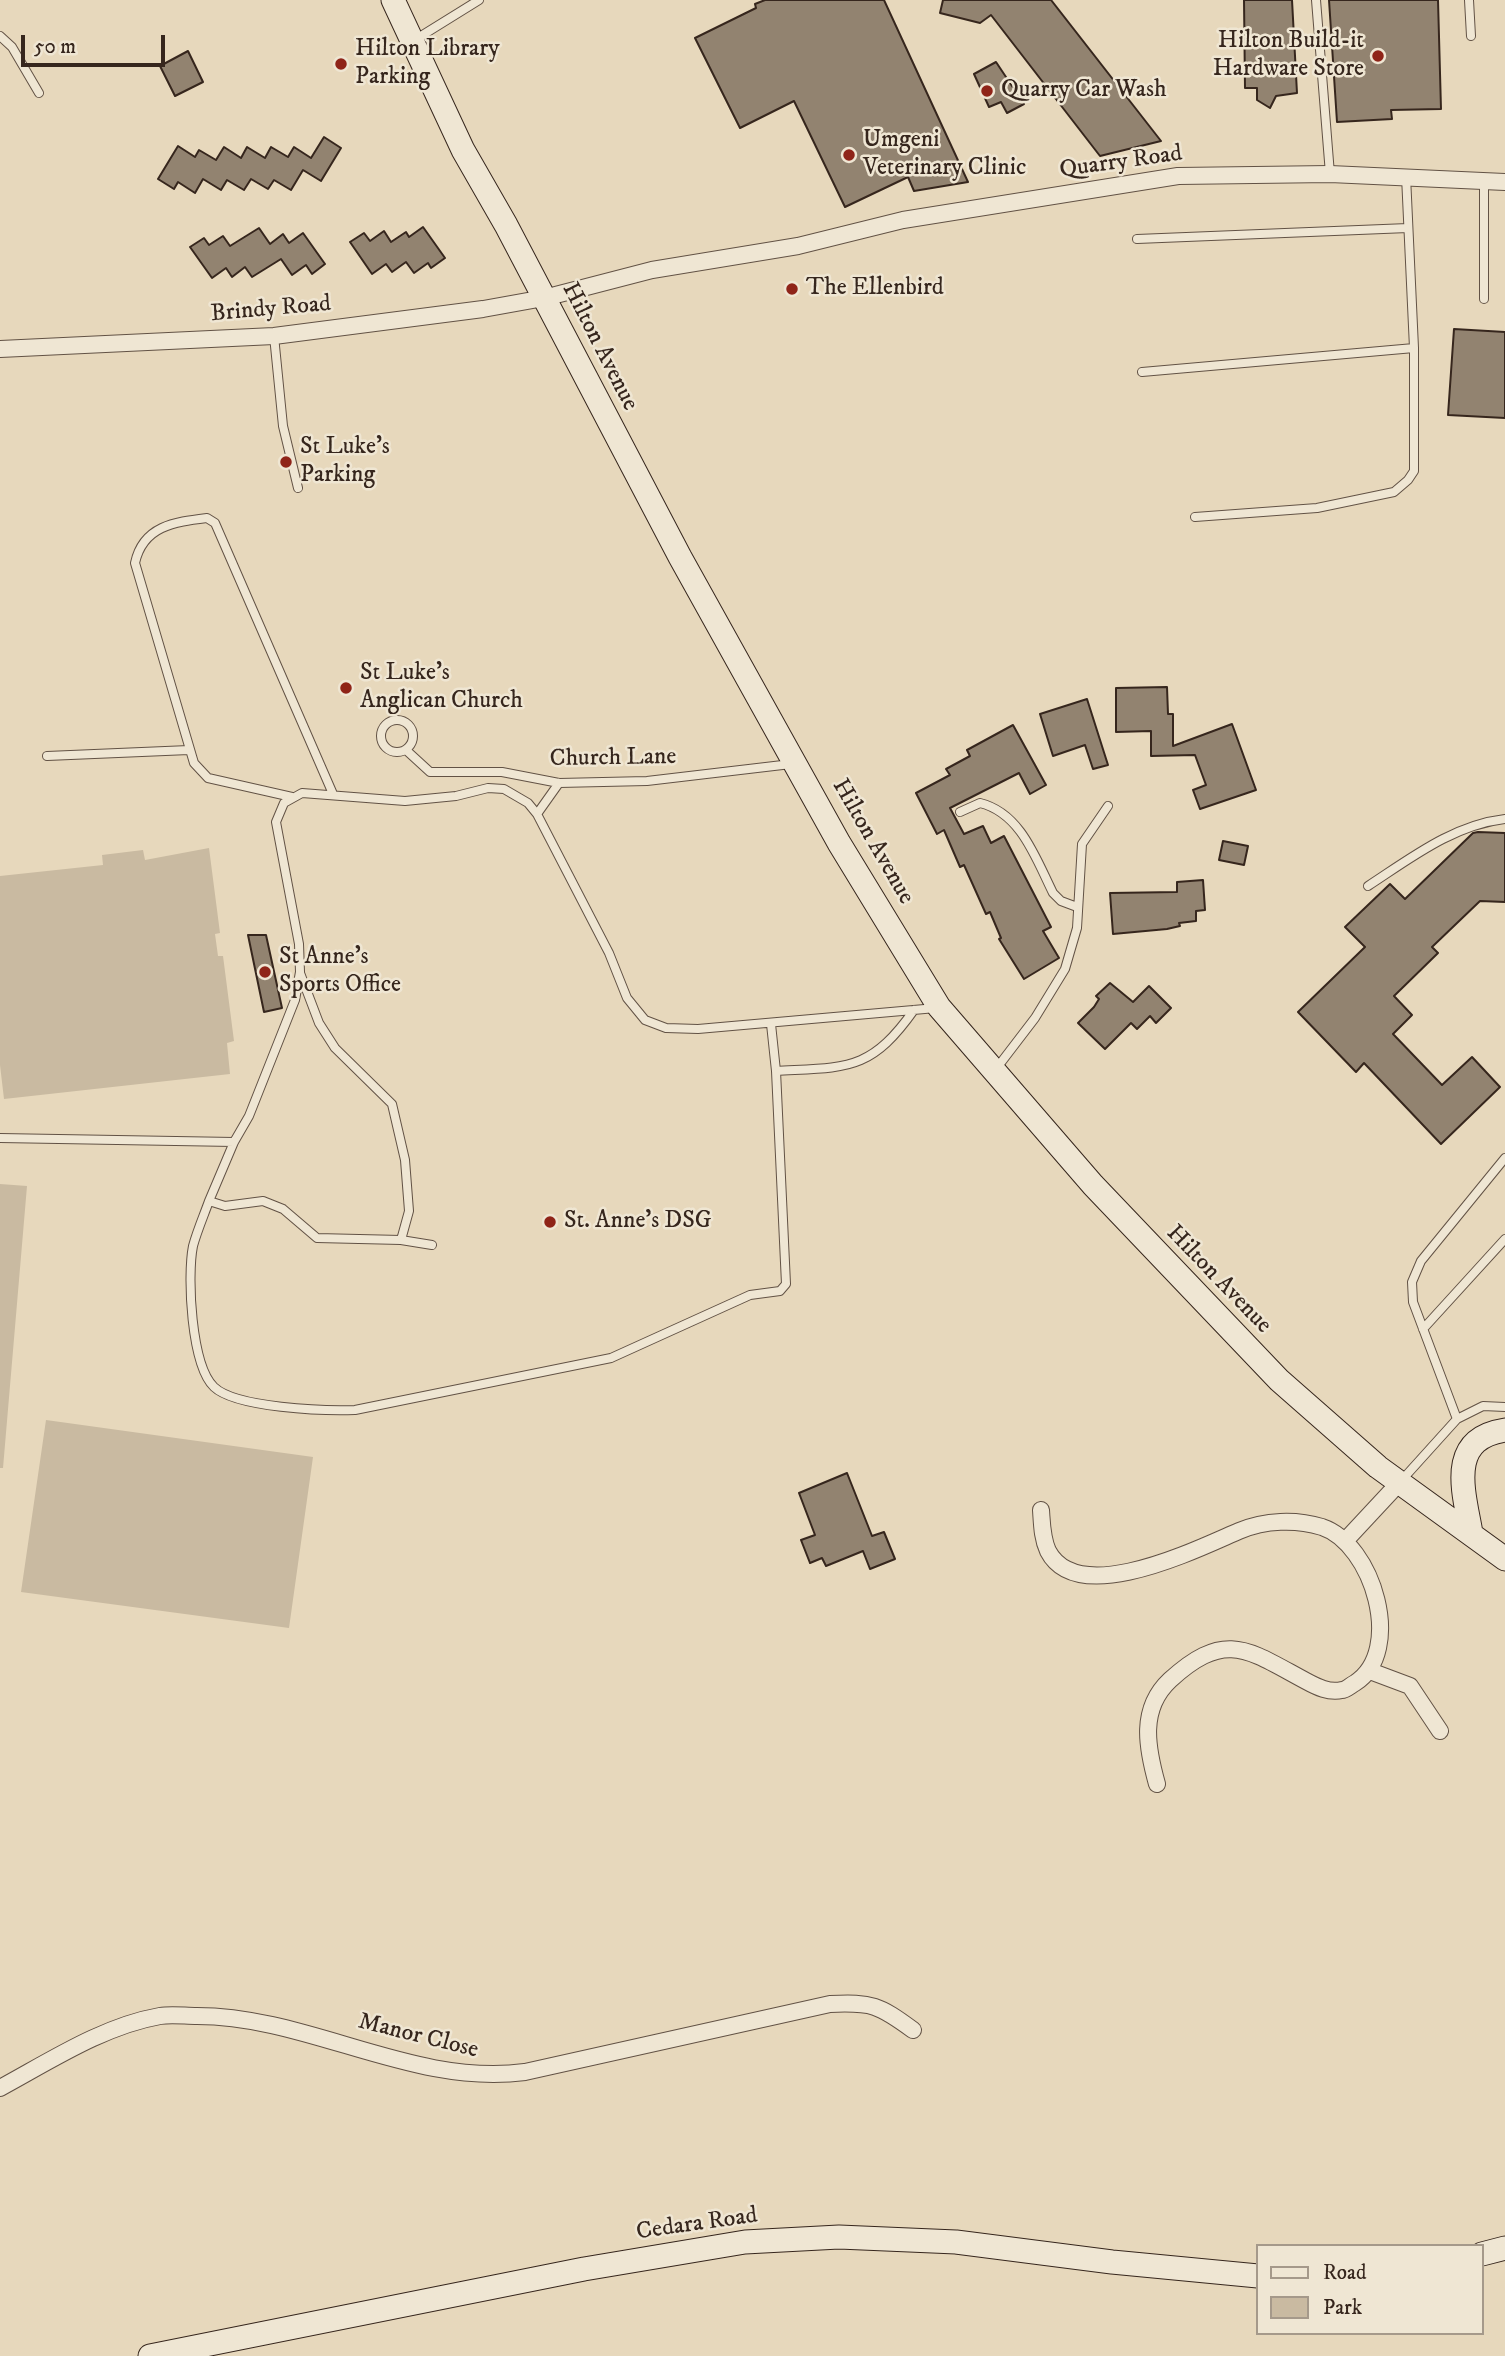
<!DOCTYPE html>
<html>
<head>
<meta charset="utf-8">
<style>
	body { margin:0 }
	#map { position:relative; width:1505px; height:2356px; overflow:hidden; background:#e7d8bc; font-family:"IM FELL DW Pica",serif }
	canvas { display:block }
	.legend { position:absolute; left:1256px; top:2244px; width:228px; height:91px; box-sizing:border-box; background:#efe6d3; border:2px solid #a5998a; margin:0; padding:9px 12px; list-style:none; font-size:21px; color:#36261d }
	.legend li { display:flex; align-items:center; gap:14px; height:35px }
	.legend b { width:35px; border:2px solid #a5998a }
	.scale { position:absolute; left:21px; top:35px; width:144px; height:32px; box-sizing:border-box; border:4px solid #36261d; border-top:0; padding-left:9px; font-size:21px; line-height:24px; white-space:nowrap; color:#36261d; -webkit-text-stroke:5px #efe6d3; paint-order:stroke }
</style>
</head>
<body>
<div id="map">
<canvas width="1505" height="2356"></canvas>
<ul class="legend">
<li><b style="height:9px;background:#efe6d3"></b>Road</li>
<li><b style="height:19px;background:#c9baa1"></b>Park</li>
</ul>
<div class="scale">50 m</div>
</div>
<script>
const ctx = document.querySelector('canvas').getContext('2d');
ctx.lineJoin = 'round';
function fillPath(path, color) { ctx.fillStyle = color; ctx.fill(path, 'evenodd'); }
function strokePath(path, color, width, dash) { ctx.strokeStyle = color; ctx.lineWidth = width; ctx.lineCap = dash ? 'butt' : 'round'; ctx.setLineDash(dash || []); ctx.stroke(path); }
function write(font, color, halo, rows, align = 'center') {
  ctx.font = font + ' "IM FELL DW Pica",serif'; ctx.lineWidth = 5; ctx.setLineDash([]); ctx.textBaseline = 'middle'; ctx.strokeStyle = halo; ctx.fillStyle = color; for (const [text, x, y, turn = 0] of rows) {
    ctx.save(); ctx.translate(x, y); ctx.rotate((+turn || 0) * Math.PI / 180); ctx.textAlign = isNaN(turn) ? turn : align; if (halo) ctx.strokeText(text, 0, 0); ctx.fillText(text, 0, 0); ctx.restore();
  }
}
fillPath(new Path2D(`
	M209 848 220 933 215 934 218 956H223L234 1041 227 1043 230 1074 4 1099 0 1065V876L103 865 102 855 143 850 145 860Z
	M0 1184 27 1186 3 1468H0Z
	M46 1420 313 1457 289 1628 21 1592Z`), '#c9baa1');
const building = new Path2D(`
	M765 0H884L968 182 914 191 908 177 845 207 794 101 740 128 695 38 756 8 755 4Z
	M943 0H1051L1161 141 1100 156 991 15 980 23 940 13Z
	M1244 0H1292L1297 93 1276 96 1270 108 1257 100V88H1245Z
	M1329 0H1438L1441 109 1391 110 1392 119 1337 122Z
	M188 51 203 82 175 96 160 66Z
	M996 62 1024 104 1007 113 1001 102 989 107 974 74Z
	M324 137 341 148 321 181 303 170 291 190 274 180 268 189 251 179 244 190 227 180 221 190 203 179 195 193 178 182 174 189 158 179 178 146 195 157 199 150 216 160 224 147 241 158 247 147 265 158 271 147 288 157 294 147 311 158Z
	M423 227 445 258 431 268 428 263 414 273 406 262 392 272 386 264 372 274 350 242 364 233 370 241 384 231 391 242 406 232 409 237Z
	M259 228 270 244 283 234 289 243 303 233 325 264 312 274 306 265 292 275 281 259 252 277 245 267 232 277 226 268 212 278 190 247 204 238 209 245 223 236 230 246Z
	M1454 329 1505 332V418L1448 415Z
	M1167 687 1168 714H1173V746L1232 724 1256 790 1200 809 1193 790 1206 785 1195 755 1151 756V731L1116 732V688Z
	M1087 699 1108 765 1093 769 1085 745 1053 756 1040 714Z
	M1013 725 1046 785 1030 794 1019 773 950 808 964 834 983 826 991 843 1004 836 1051 927 1043 931 1059 958 1024 979 999 939 1001 938 990 912 986 914 964 865 960 867 944 830 937 834 916 793 950 775 946 769 970 756 967 750Z
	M1478 832 1505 833V902L1480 901 1432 947 1438 953 1394 996 1412 1015 1393 1034 1442 1085 1472 1057 1500 1087 1441 1144 1364 1063 1356 1072 1298 1012 1365 947 1345 927 1390 884 1405 899 1473 833Z
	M1223 841 1248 846 1244 865 1219 860Z
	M1203 880 1205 910 1196 911V921L1179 923 1180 926 1167 929 1113 934 1110 893 1177 892V882Z
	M248 935H266L282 1008 264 1012Z
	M1110 983 1133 1002 1149 986 1171 1008 1156 1023 1150 1016 1137 1029 1131 1023 1105 1049 1078 1023 1094 1007 1099 999 1096 996Z
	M847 1473 872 1536 884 1532 895 1559 870 1569 863 1551 826 1566 822 1558 810 1563 801 1540 815 1535 799 1493Z`);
fillPath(building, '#928370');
strokePath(building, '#36261d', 2);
const lane = new Path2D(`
	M1316 0 1330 174
	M1469 0 1471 36
	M0 36 12 47 39 93
	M413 41 479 0
	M1484 180V299
	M1137 239 1408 228
	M274 336 283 426 298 488
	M1142 372 1414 348
	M1195 517 1317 508 1394 492 1408 480 1414 471V348L1406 176
	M381 736a16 16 0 1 1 32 0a16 16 0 1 1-32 0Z
	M406 750 430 772H502L559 783 647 781 791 764
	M47 756 189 750
	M292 797 208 778 194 763 135 563C143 526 174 522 207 518L215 523 333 794
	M960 812 980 803C1021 813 1036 859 1053 893L1061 901 1077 907
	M537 814 609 953 627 998 645 1020 666 1028 698 1029 936 1008
	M1368 886C1411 858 1453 825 1505 819
	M300 973 319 1023 335 1048 392 1104 405 1160 409 1211 401 1240
	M996 1069 1035 1018 1065 969 1077 928 1082 844 1108 806
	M776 1071C847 1067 870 1072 914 1010
	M0 1138 234 1142
	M209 1201C204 1215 197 1231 193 1246 187 1276 191 1365 214 1387 236 1408 324 1411 355 1410L611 1358 750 1295 780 1291 786 1284 776 1071 771 1024
	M432 1245 401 1240 317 1238 283 1209 263 1201 225 1206 209 1201 234 1142 249 1116 295 1000 300 972 299 944 276 822 284 803 302 793 405 801 456 796 488 788 504 789 528 803 537 814 559 783
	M1423 1329 1505 1239
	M1457 1419 1413 1302 1412 1282 1421 1261 1505 1158
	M1401 1481 1457 1419 1483 1406 1505 1407`);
const street = new Path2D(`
	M0 349 274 336 483 309 544 298 652 270 798 246 903 220 1178 176 1330 174 1505 182
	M1041 1510C1042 1524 1042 1538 1048 1551 1078 1609 1199 1548 1239 1531 1265 1520 1296 1519 1322 1527 1373 1544 1405 1651 1355 1683 1351 1685 1346 1690 1342 1690 1329 1693 1317 1687 1306 1681 1248 1650 1226 1629 1170 1680 1139 1709 1147 1748 1157 1784
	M1345 1541 1399 1483
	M1370 1671 1410 1686 1440 1731
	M0 2088C50 2061 103 2026 160 2016 171 2014 185 2016 197 2016 309 2016 413 2087 525 2072L830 2004C872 2002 879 2005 913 2030`);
const secondary = new Path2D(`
	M393 0 463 150 506 225 680 557 839 843 939 1007 1093 1185 1279 1380 1378 1467 1505 1559
	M1471 1533C1464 1492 1446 1439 1505 1430
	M1482 2254 1505 2248
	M150 2356 584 2269 745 2242 839 2237 956 2242 1112 2262 1258 2276`);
strokePath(lane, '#625245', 10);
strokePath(street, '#625245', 18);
strokePath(secondary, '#36261d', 25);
strokePath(lane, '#efe6d3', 8);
strokePath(street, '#efe6d3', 16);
strokePath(secondary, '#efe6d3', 23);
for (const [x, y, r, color] of [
	[1378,56,7,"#8f2418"],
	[341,64,7,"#8f2418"],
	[987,91,7,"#8f2418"],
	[849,155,7,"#8f2418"],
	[792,289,7,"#8f2418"],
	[286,462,7,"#8f2418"],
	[346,688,7,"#8f2418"],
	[265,972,7,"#8f2418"],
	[550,1222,7,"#8f2418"]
]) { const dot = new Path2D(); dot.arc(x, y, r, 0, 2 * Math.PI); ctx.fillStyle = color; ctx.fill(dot); strokePath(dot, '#efe6d3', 2.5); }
write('24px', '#36261d', '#efe6d3', [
	["Hilton Build-it",1364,42,"right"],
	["Hardware Store",1364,70,"right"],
	["Hilton Library",355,50],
	["Parking",355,78],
	["Quarry Car Wash",1001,91],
	["Umgeni",863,141],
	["Veterinary Clinic",863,169],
	["The Ellenbird",806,289],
	["St Luke's",300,448],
	["Parking",300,476],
	["St Luke's",360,674],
	["Anglican Church",360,702],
	["St Anne's",279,958],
	["Sports Office",279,986],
	["St. Anne's DSG",564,1222]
], 'left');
write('24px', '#36261d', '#efe6d3', [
	["Quarry Road",1121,163,-8],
	["Brindy Road",271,310,-5],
	["Hilton Avenue",599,347,63],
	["Church Lane",613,759,-1],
	["Hilton Avenue",872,842,60],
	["Hilton Avenue",1218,1280,46],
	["Manor Close",418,2037,14],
	["Cedara Road",697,2225,-8]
]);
</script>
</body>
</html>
